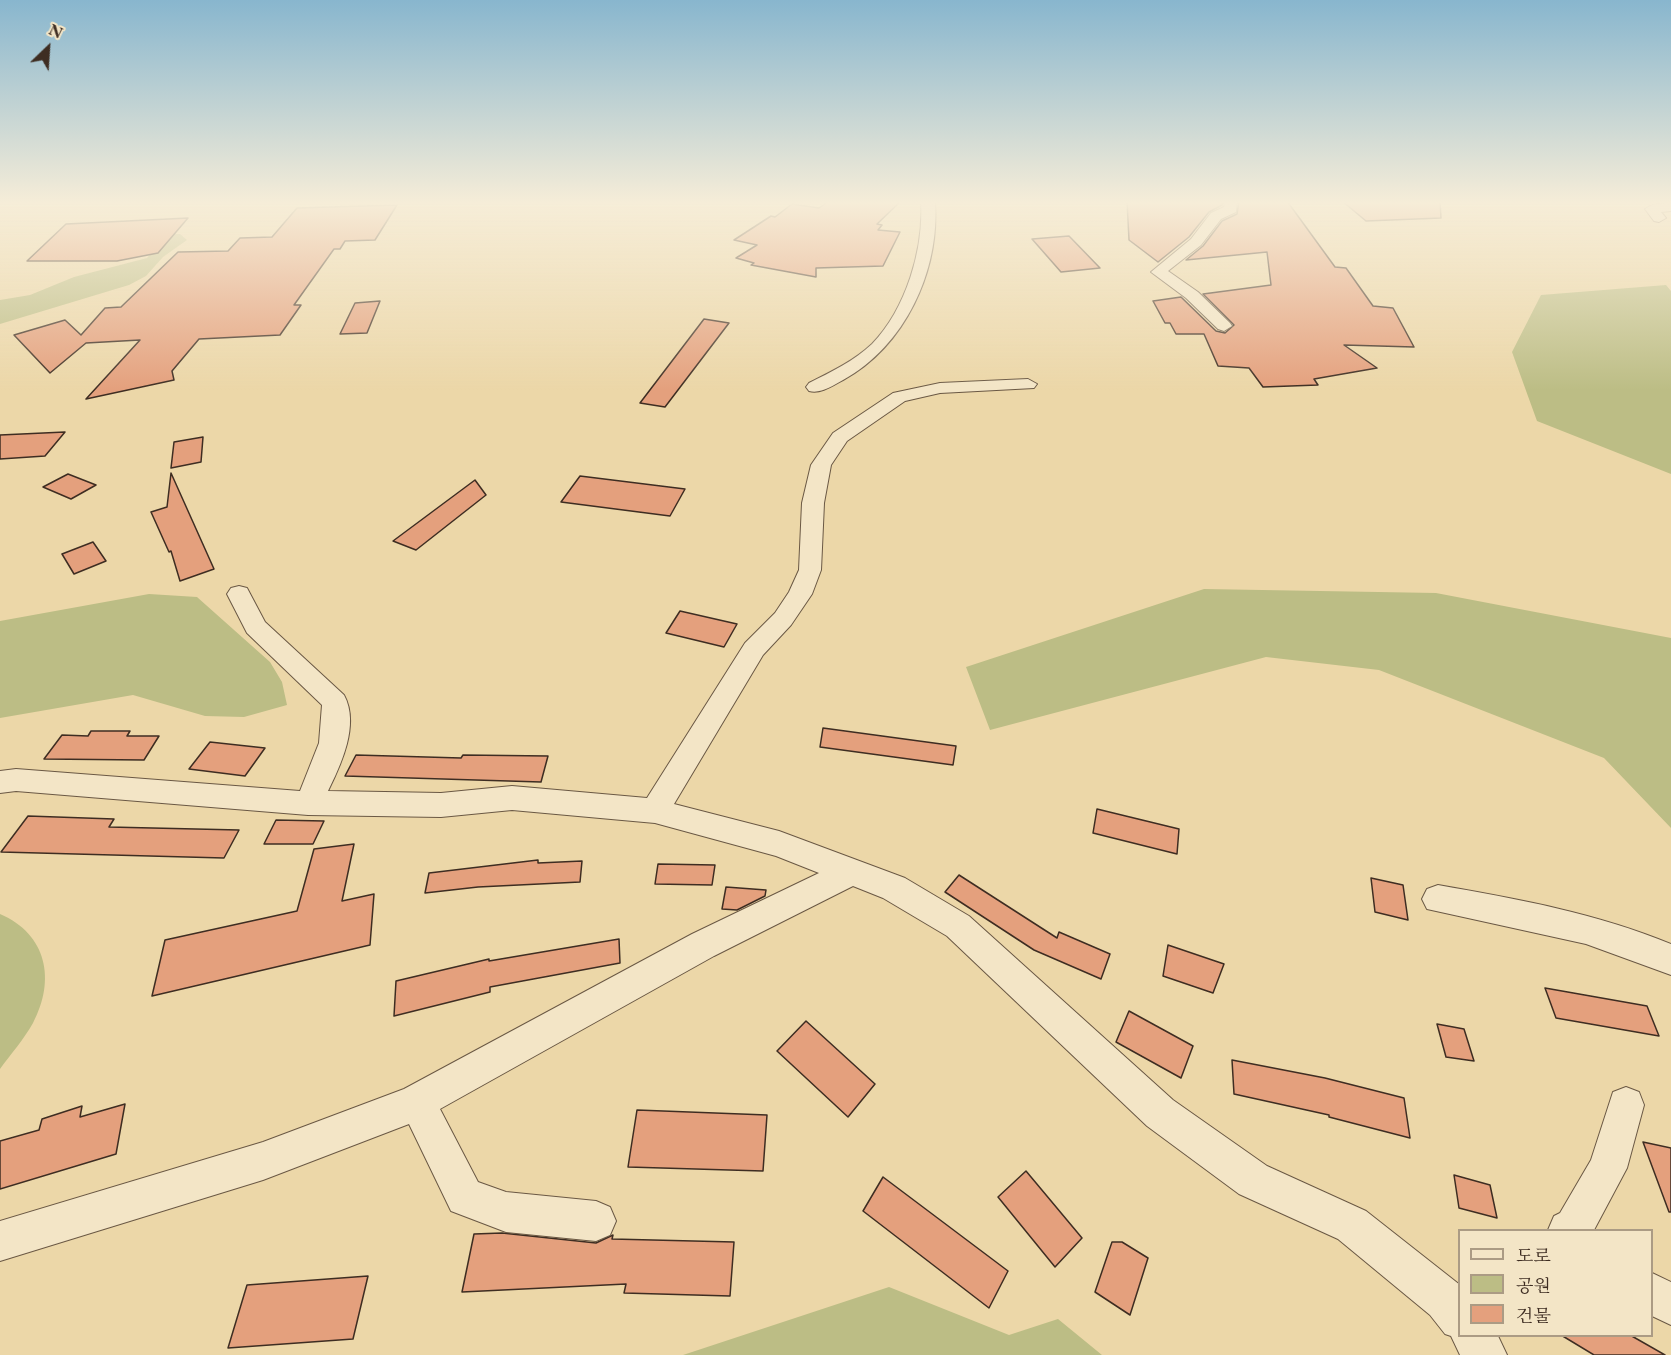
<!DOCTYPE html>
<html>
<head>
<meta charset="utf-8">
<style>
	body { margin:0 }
	#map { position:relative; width:1671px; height:1355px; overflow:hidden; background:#ecd7a8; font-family:"EB Garamond","Noto Serif KR",serif }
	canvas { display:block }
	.legend { position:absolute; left:1458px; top:1229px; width:195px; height:108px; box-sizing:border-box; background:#f3e5c6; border:2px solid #ab9b84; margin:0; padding:8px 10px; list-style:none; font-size:18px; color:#3e2d22 }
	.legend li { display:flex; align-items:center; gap:12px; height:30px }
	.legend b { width:30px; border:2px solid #ab9b84 }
	.north { position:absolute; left:18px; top:18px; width:60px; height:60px; -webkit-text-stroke:4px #f3e5c6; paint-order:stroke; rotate:25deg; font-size:16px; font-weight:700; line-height:24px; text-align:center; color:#3e2d22 }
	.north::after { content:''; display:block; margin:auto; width:21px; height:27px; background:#3e2d22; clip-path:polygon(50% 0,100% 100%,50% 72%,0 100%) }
</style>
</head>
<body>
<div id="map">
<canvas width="1671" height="1355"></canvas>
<ul class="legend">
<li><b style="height:8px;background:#f3e5c6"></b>도로</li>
<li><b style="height:16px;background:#bcbd85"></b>공원</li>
<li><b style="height:16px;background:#e4a07d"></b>건물</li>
</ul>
<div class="north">N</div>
</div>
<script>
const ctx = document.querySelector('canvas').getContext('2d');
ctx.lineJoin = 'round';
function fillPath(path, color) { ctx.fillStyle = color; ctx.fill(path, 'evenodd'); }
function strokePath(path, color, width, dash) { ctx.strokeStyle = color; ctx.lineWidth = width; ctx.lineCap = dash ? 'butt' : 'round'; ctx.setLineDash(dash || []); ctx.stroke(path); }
fillPath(new Path2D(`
	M159 234H180L187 240 163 257 146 276 129 285 0 324V300L30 295 74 277 147 258 154 250Z
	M1666 285 1671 291V474L1537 421 1512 352 1541 295Z
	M1204 589 1436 593 1671 638V828L1604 758 1379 670 1266 657 990 730 966 667Z
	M149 594 197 597 270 662 282 682 287 705 244 717 205 716 133 695 0 718V621Z
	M0 914C47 934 56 980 33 1023 24 1039 11 1054 0 1069Z
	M889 1287 1009 1335 1058 1319 1102 1355H683Z`), '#bcbd85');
const building = new Path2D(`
	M829 201H901L877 224 882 225 878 230 900 232 883 266 816 268V277L751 265 754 263 736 258 757 245 734 240 771 216 775 217 792 204 819 208Z
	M1127 201H1223L1222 205 1209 212 1189 237 1158 262 1129 240Z
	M1239 201H1287L1335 267 1346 268 1373 306 1393 308 1414 347 1344 345 1377 368 1314 379 1318 385 1263 387 1249 368 1218 366 1204 334H1176L1170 323H1165L1153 301 1181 297 1216 331 1225 333 1234 325 1203 294 1271 285 1267 252 1186 260 1203 246 1222 221 1237 214Z
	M1342 201H1440L1441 218 1366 221Z
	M397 205 375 240 345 241 340 249H334L294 305H301L280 335 199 339 172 371 174 380 86 399 140 340 86 343 50 373 14 335 65 320 81 335 105 308 121 307 178 252 228 251 240 238 272 237 297 208Z
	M188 218 158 253 117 261H27L66 224Z
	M1069 236 1100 268 1061 272 1032 239Z
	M380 301 367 333 340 334 355 303Z
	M704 319 729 323 665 407 640 403Z
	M65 432 45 456 0 459V435Z
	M203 437 201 462 171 468 174 442Z
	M171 473 214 569 180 581 171 551 169 552 151 512 167 507Z
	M68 474 96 485 71 499 43 487Z
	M580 476 685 489 670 516 561 502Z
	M475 480 486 495 416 550 393 541Z
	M93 542 106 561 74 574 62 554Z
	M680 611 737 624 724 647 666 633Z
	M823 728 956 746 953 765 820 747Z
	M91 731H130L127 736H159L144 760 44 759 62 735 88 736Z
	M210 742 265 748 245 776 189 769Z
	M356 755 461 758 463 755 548 756 541 782 345 776Z
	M1097 809 1179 829 1177 854 1093 833Z
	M28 816 114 819 109 827 239 830 224 858 1 852Z
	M276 820 324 821 313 844H264Z
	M354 844 342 901 374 894 370 945 152 996 165 940 297 911 314 849Z
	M538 860V863L582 861 580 882 478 887 425 893 429 873Z
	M658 864 715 865 712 885 655 884Z
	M959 875 1057 938 1059 932 1110 954 1101 979 1034 950 945 892Z
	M1371 878 1403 885 1408 920 1375 912Z
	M726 887 766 890 765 896 737 910 722 909Z
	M619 939 620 963 490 987V992L394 1016 396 981 489 959V961Z
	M1168 945 1224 964 1213 993 1163 976Z
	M1545 988 1647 1006 1659 1036 1556 1018Z
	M1129 1011 1193 1046 1181 1078 1116 1042Z
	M806 1021 875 1084 848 1117 777 1051Z
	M1437 1024 1464 1029 1474 1061 1446 1057Z
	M1232 1060 1325 1078 1404 1098 1410 1138 1329 1117V1115L1234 1094Z
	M125 1104 116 1154 0 1189V1141L39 1130 42 1119 82 1106 80 1117Z
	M637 1110 767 1115 763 1171 628 1167Z
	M1643 1142 1671 1148V1212H1669Z
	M1026 1171 1082 1238 1055 1267 998 1197Z
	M1454 1175 1490 1185 1497 1218 1459 1208Z
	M883 1177 1008 1271 989 1308 863 1211Z
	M502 1233 596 1243 613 1235 612 1239 734 1242 730 1296 624 1293 626 1284 462 1292 474 1234Z
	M1112 1242H1122L1148 1258 1130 1315 1095 1292Z
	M368 1276 353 1339 228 1348 247 1285Z
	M1561 1335H1630L1665 1355H1594Z`);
fillPath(building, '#e4a07d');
strokePath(building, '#3e2d22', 1.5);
const minor = new Path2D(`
	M921 201H935C940 271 905 346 843 380 832 386 821 394 809 391L806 387 809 383C831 372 854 361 872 344 906 309 924 249 921 201Z
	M1225 201H1237L1236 212 1221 219 1201 245 1168 271 1198 292 1230 323 1232 326 1224 331 1218 329 1186 298 1151 272 1191 239 1211 213 1224 207Z
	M1671 203V211L1661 212 1666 218 1659 222 1654 221 1645 209 1652 205Z
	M1028 379 1037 384 1034 388 940 393 905 401 847 441 831 465 824 503 821 570 812 594 791 625 763 655 674 804 779 831 905 878 969 916 1173 1100 1267 1166 1366 1211 1460 1285V1336H1498L1507 1355H1460L1451 1336 1445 1334 1430 1315 1338 1239 1239 1194 1147 1126 947 936 883 898 853 886 714 956 440 1109 478 1182 506 1192 596 1201 610 1207 616 1221 610 1235 596 1241 506 1232 451 1211 409 1124 263 1180 0 1261V1221L263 1142 404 1089 692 934 819 873 776 856 655 823 512 810 441 817 308 815 16 791 0 793V771L16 769 300 791 319 743 322 705 247 633 227 594 231 588 239 586 247 588 265 622 344 695C360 724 341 765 328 791L441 793 512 786 647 798 745 643 775 613 789 592 799 570 802 503 811 465 833 433 893 393 940 383Z
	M1438 885C1518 899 1596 913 1671 944V975L1586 944 1427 909 1422 899 1427 889Z
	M1626 1087 1639 1092 1644 1105 1627 1168 1594 1230H1548L1554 1216 1560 1213 1591 1160 1613 1092Z
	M1652 1273 1671 1282V1325L1652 1316Z`);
strokePath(minor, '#6a5844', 2);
fillPath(minor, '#f3e5c6');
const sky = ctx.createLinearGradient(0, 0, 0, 390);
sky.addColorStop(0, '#88b6ce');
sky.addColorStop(0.52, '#f6edd8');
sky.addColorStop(1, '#f6edd800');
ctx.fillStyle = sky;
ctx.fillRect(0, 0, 1671, 390);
</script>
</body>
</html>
